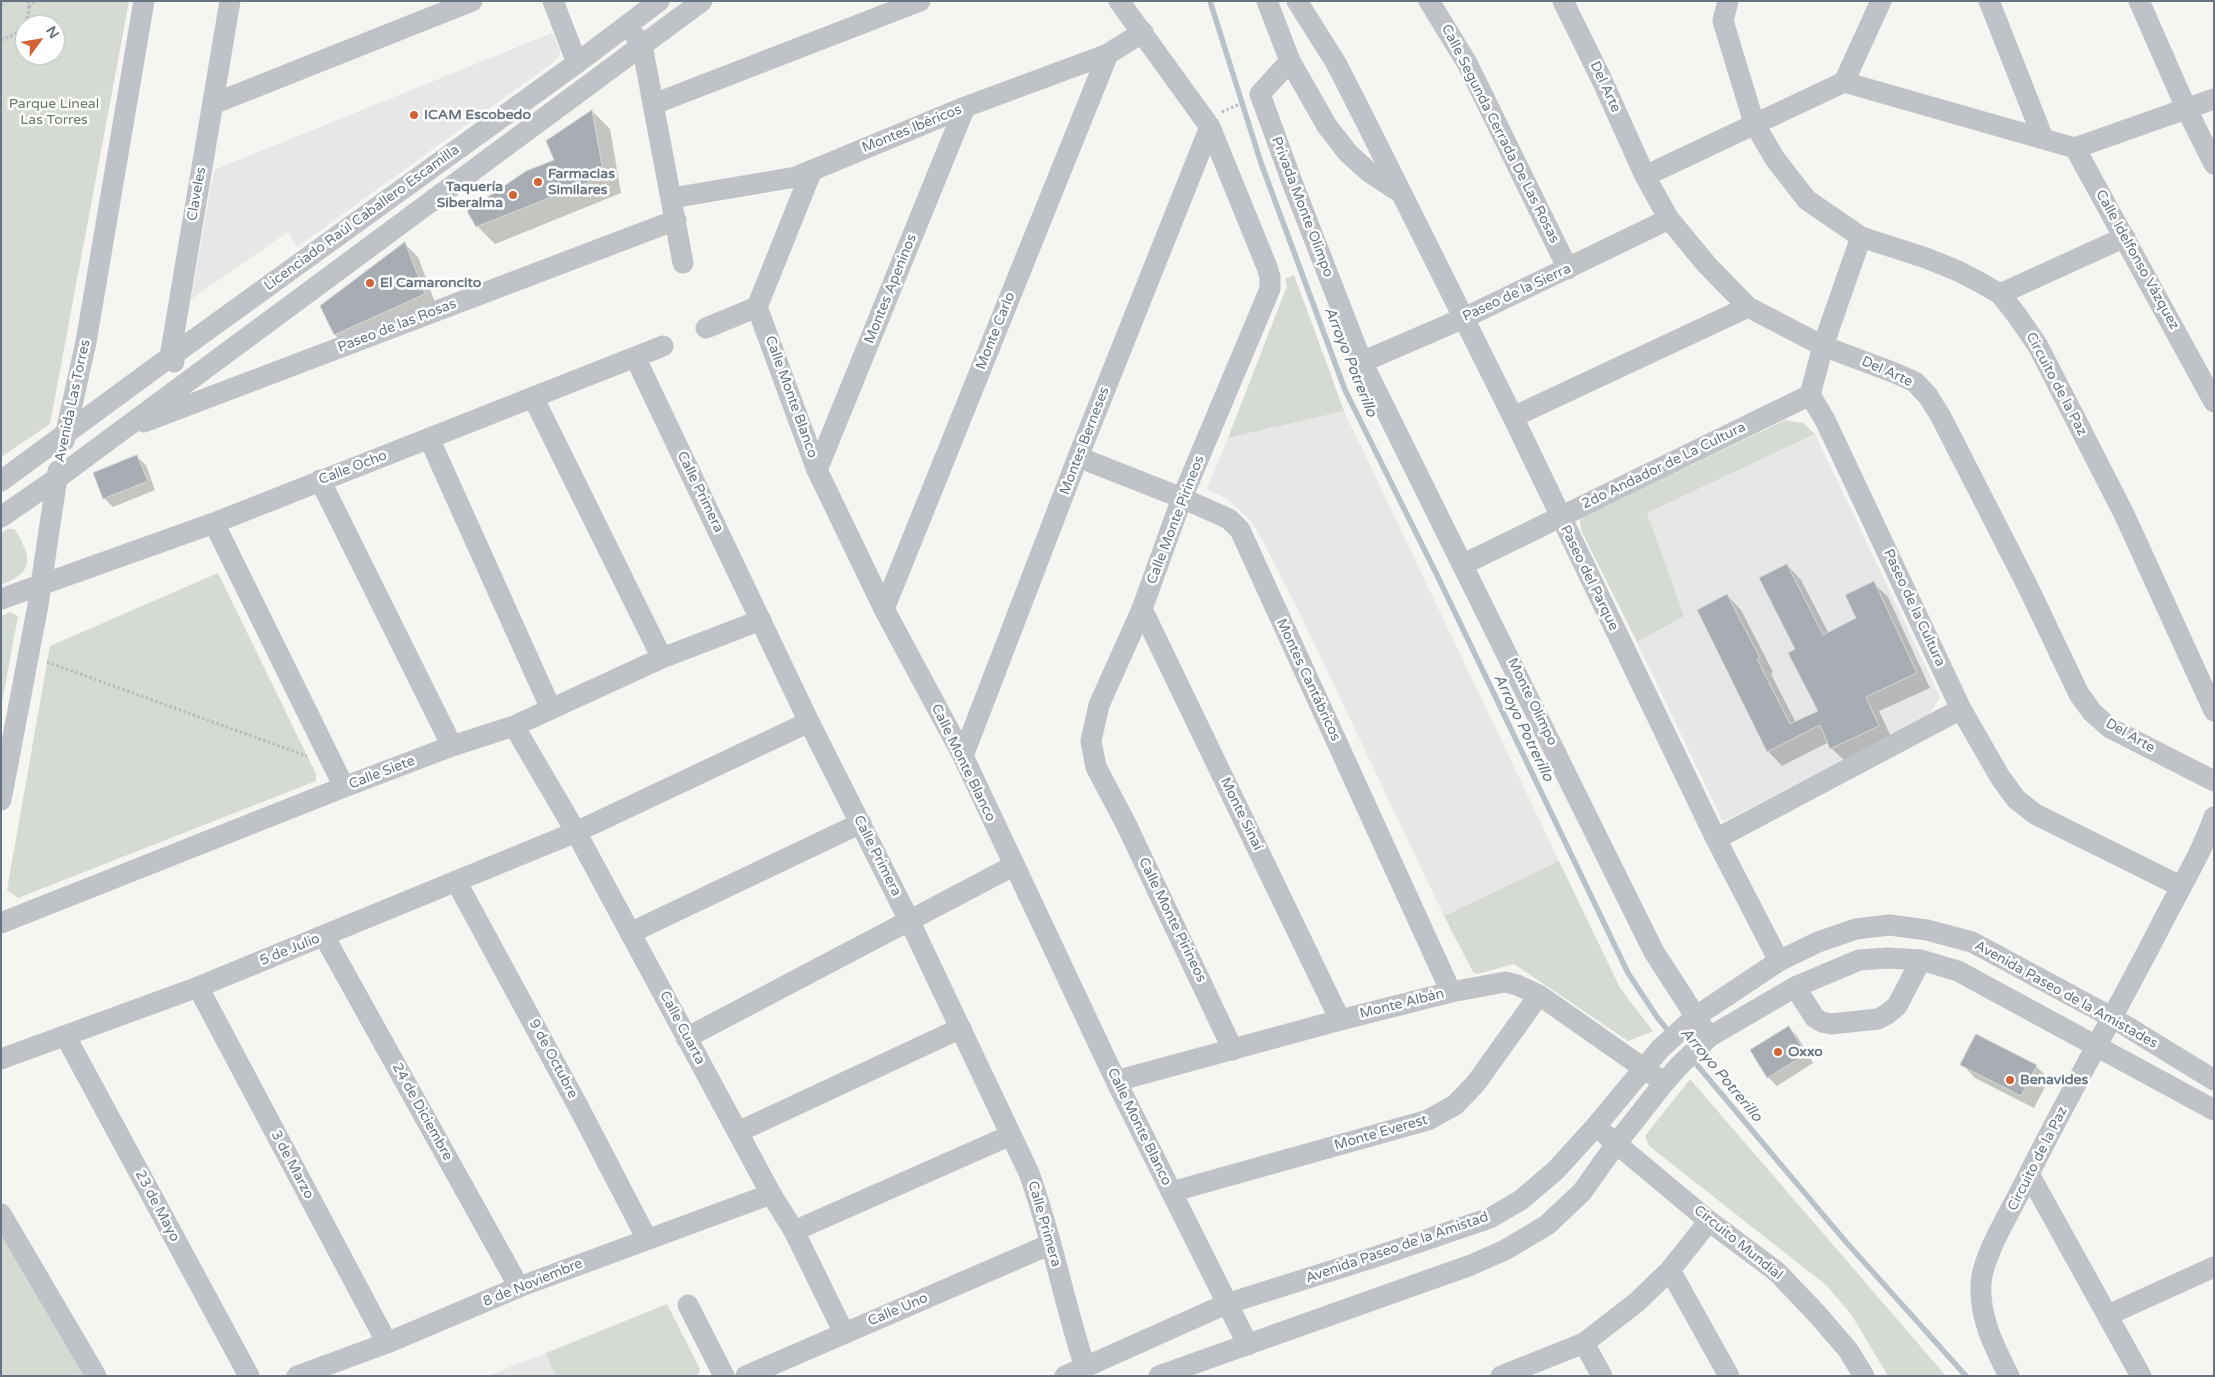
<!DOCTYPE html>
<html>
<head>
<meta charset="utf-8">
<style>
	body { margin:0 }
	#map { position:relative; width:2215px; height:1377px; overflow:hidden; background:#f5f5f2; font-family:"Varela Round",sans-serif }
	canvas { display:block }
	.frame { position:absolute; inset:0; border:2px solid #677481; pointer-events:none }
	.north { position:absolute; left:15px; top:15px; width:50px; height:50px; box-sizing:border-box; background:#fff; border:1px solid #c2c7cd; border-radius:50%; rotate:58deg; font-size:14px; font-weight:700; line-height:20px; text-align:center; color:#677481 }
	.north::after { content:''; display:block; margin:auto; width:18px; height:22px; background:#d36235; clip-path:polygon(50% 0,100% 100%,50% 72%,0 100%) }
</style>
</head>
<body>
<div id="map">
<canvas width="2215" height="1377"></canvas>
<div class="frame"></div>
<div class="north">N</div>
</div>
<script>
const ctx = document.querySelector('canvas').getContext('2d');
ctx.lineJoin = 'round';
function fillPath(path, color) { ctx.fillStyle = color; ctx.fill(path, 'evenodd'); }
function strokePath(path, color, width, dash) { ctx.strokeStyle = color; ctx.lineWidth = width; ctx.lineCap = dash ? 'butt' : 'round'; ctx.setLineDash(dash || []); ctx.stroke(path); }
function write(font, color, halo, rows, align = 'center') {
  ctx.font = font + ' "Varela Round",sans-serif'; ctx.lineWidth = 5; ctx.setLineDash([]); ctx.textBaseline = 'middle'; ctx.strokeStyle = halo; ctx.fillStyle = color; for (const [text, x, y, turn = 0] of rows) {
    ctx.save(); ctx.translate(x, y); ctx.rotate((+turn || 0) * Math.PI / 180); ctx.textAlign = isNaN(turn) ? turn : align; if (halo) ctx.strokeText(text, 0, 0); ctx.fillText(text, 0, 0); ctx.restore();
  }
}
fillPath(new Path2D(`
	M552 33 560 50V54L555 61 297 247 288 232 191 299 214 170Z
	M1344 411 1559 861 1444 916 1303 620 1261 537 1250 520 1227 499 1207 489 1228 438Z
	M1815 434 1940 697 1928 716 1723 822 1637 642 1683 615 1647 513Z
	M546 1353 555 1376H487Z`), '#e6e7e6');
fillPath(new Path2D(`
	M1 1H129L50 424 1 457ZM25 25H55V55H25Z
	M1294 275 1344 411 1228 438 1287 286 1285 279Z
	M1785 420 1803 423 1815 434 1647 513 1684 616 1637 642 1581 530 1580 520 1584 517Z
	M8 529H14C19 534 21 540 24 547 34 568 20 577 1 585V533Z
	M218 573 316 774V781L18 898 7 890 50 646Z
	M10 612 18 616 1 708V616Z
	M1559 861 1620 988 1653 1031 1628 1041 1514 964 1477 974 1473 972 1444 916Z
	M1690 1079 1946 1376H1888L1851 1314 1826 1285 1649 1146 1645 1136Z
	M1 1225 85 1376H1Z
	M667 1304 700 1369 698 1376H555L546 1353Z`), '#d5dad2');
fillPath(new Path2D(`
	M592 111 610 129 621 193 495 244 477 226 556 160Z
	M405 244 418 257 437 308 348 348 335 335Z
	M137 457 146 465 155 490 113 507 104 498Z
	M1787 565 1801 580 1829 634 1858 619 1873 583 1888 597 1930 688 1879 711 1893 741 1846 762 1831 748 1829 742 1782 766 1768 751 1727 595 1741 610 1773 672 1771 674 1796 723 1819 712 1797 650Z
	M1789 1028 1797 1036 1813 1063 1777 1086 1768 1077Z
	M1962 1064 2036 1066 2049 1079 2034 1108 1975 1078Z`), '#0003');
strokePath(new Path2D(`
	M1210 1 1261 163 1345 390 1436 573 1628 973 1657 1017 1670 1033
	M1692 1059 1846 1242 1966 1376`), '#b9c2c8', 5.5);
const building = new Path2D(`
	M592 110 604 176 476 227 467 211 526 171 554 160 546 141Z
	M405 242 425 294 334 335 320 306Z
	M137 455 148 481 103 499 93 473Z
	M1787 564 1823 635 1856 618 1845 595 1874 581 1917 673 1866 697 1879 726 1830 749 1820 725 1767 752 1697 610 1727 594 1760 658 1757 659 1790 724 1818 711 1788 653 1795 649 1759 578Z
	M1789 1026 1806 1054 1767 1078 1750 1050Z
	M1976 1034 2037 1065 2021 1096 1960 1065Z`);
fillPath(building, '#a7adb3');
strokePath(building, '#d7d7d5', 1);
strokePath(new Path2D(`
	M1 5 6 1
	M29 7 35 1
	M1 40C19 35 32 21 28 1
	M1222 112 1244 102
	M47 662 307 756`), '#b9bbbe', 3, [2.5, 2.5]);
strokePath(new Path2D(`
	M553 1 577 63
	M1119 1 1210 127 1267 267 1270 277V289L1182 498 1142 609 1099 705 1091 741 1096 767 1126 824 1233 1050
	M1267 1 1290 61 1327 126 1348 153 1369 172 1401 193
	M1297 1 1336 63 1363 116 1513 417 1716 839 1779 961
	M1429 1 1467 63 1568 269
	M1563 1 1601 78 1645 176 1669 219 1707 265 1748 307 1823 346 1895 373 1915 382 1928 396 1940 415 2028 587 2079 694 2092 712 2110 728 2214 781
	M1728 1 1723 21 1754 123 1775 159 1807 200 1861 237 1926 258 1958 271 1981 283 2000 294 2016 314 2038 346 2124 514 2214 711
	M1989 1 2043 138
	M2139 1 2187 110 2214 164
	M636 37 642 45 683 263
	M1290 61 1260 94 1292 182 1362 362 1654 952 1703 1028
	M1844 82 2075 148 2214 402
	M1844 82 1881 1
	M213 104 472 1
	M654 104 920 1
	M2075 148 2214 99
	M812 170 757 307 817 470 884 609 963 756 1116 1081 1248 1345
	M1645 176 1844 82
	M672 198 796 177 965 107 1108 54 1143 32
	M1861 237 1823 346 1810 395 1825 420 1961 709 2000 777 2016 799 2035 814 2180 886
	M2000 294 2125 237
	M706 328 757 307
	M635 357 809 722 909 920 1029 1173C1052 1236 1064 1303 1085 1367
	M174 362 170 357 230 1
	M1362 362 1464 318 1669 219
	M533 397 662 658
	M1513 417 1748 307
	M144 422 676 220
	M429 438 551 709
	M64 441 86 342 144 1
	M1078 457 1182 498 1229 519 1240 530 1451 992
	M817 470 965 107
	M320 480 452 746
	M1 481 170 357 577 63 659 1
	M1 517 56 479 702 1
	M214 523 344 787
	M1464 564 1810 395
	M1 599 214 523 663 346
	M884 609 1108 54
	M1142 609 1340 1020
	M514 726 576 832 771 1194 794 1231 844 1333
	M963 756 1078 457 1210 127
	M1 800 38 605 58 471
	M1716 839 1961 709
	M456 881 579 1108 647 1239
	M1 923 344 787 452 746 514 726 662 658 761 620
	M630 933 861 823
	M324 936 519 1287
	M198 987 387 1343
	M1795 987 1815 1018 1822 1022 1831 1024 1878 1019 1887 1014 1897 1006 1921 960
	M66 1037 249 1376
	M686 1038 1013 866
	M1 1059 198 987 576 832 809 722
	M1116 1081 1340 1020 1451 992 1505 982 1517 985 1539 995 1656 1077
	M738 1132 961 1028
	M1606 1135 1709 1221 1777 1272 1817 1314 1848 1350 1864 1376
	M2029 1174 2141 1376
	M1171 1192 1428 1120 1455 1105 1476 1083 1539 995
	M1 1214 96 1376
	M794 1231 1011 1135
	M1670 1270 1729 1376
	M688 1305 724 1376
	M2108 1315 2214 1267
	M1584 1343 1602 1376
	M297 1376 387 1343 519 1287 771 1194
	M746 1376 1051 1244
	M1065 1376 1226 1304 1378 1256 1490 1218 1521 1200 1556 1170 1596 1126 1660 1049 1695 1017 1779 961 1818 942 1856 929 1890 925 1927 930 1972 942 2113 1018 2214 1080
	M1159 1376 1471 1265 1505 1250 1547 1225 1582 1192 1616 1144 1664 1083 1679 1066 1709 1037 1795 987 1859 960 1888 958 1921 960 1958 971 2214 1110
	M1501 1376 1584 1343 1637 1302 1670 1270 1709 1221
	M2009 1376C1994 1346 1979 1318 1981 1283 1983 1255 2010 1212 2023 1186 2066 1098 2116 1013 2161 925 2179 889 2201 855 2214 817`), '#bfc2c6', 21);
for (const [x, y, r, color] of [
	[414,115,5,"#d36235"],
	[538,182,5,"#d36235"],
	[513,195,5,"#d36235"],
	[370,283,5,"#d36235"],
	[1778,1052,5,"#d36235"],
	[2010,1080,5,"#d36235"]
]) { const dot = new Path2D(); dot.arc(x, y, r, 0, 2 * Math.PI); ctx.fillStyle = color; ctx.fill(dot); strokePath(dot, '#fff', 2); }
write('14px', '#677481', '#fff', [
	["Del Arte",1605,87,65],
	["Montes Ibéricos",912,129,-22],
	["Calle Segunda Cerrada De Las Rosas",1500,134,63],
	["Claveles",197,194,-80],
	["Privada Monte Olimpo",1302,207,69],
	["Licenciado Raúl Caballero Escamilla",362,218,-36],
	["Calle Idelfonso Vázquez",2137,260,61],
	["Montes Apeninos",891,289,-68],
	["Paseo de la Sierra",1517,293,-25],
	["Paseo de las Rosas",397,326,-21],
	["Monte Carlo",996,331,-68],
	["Del Arte",1887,372,24],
	["Circuito de la Paz",2056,384,62],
	["Calle Monte Blanco",791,397,70],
	["Avenida Las Torres",73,401,-78],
	["Montes Berneses",1085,441,-69],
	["2do Andador de La Cultura",1664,466,-26],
	["Calle Ocho",353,468,-21],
	["Calle Primera",700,492,64],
	["Calle Monte Pirineos",1176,520,-69],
	["Paseo del Parque",1589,578,64],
	["Paseo de la Cultura",1914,608,65],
	["Montes Cantábricos",1308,680,65],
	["Monte Olimpo",1532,702,64],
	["Del Arte",2130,736,30],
	["Calle Monte Blanco",963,763,64],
	["Calle Siete",382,773,-21],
	["Monte Sinaí",1241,814,64],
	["Calle Primera",877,856,63],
	["Calle Monte Pirineos",1172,920,64],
	["5 de Julio",290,950,-22],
	["Avenida Paseo de la Amistades",2066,995,29],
	["Monte Albán",1402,1004,-14],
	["Calle Cuarta",682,1028,62],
	["9 de Octubre",553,1059,62],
	["24 de Diciembre",422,1112,61],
	["Calle Monte Blanco",1139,1127,64],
	["Monte Everest",1381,1133,-16],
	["Circuito de la Paz",2038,1159,-63],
	["3 de Marzo",292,1165,62],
	["23 de Mayo",157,1206,62],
	["Calle Primera",1044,1224,74],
	["Circuito Mundial",1738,1243,39],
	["Avenida Paseo de la Amistad",1397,1248,-19],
	["8 de Noviembre",533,1283,-22],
	["Calle Uno",898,1310,-23]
]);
write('14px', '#687965', '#fff', [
	["Parque Lineal",54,104],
	["Las Torres",54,120]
]);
write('bold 14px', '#677481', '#fff', [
	["ICAM Escobedo",424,115],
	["Farmacias",548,174],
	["Similares",548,190],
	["Taquería",503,187,"right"],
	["Siberalma",503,203,"right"],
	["El Camaroncito",380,283],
	["Oxxo",1788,1052],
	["Benavides",2020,1080]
], 'left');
write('italic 15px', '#63757e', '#fff', [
	["Arroyo Potrerillo",1350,362,68],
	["Arroyo Potrerillo",1523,728,64],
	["Arroyo Potrerillo",1721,1075,50]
]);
</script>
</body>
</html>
